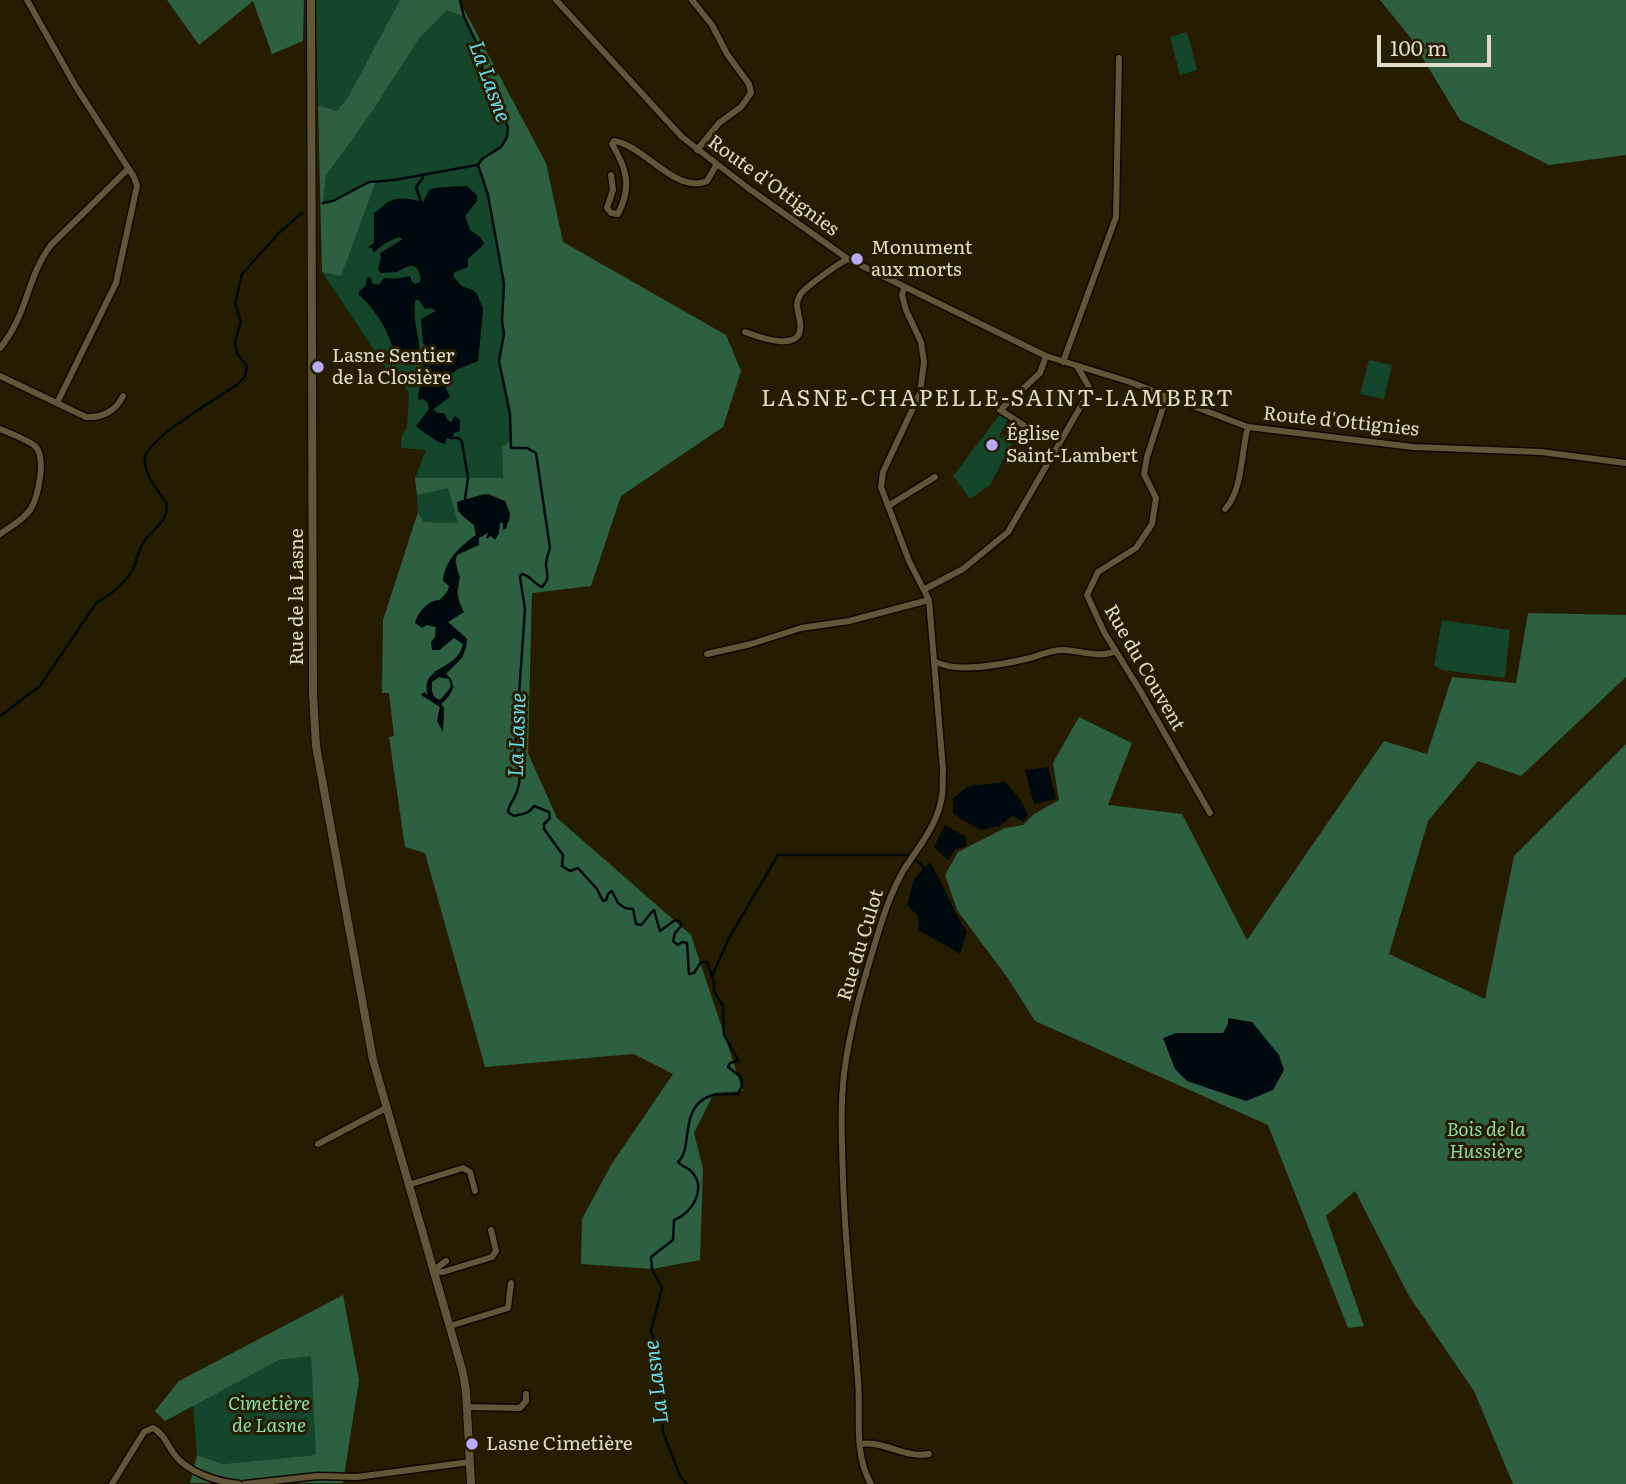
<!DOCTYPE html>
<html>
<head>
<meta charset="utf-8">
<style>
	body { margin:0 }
	#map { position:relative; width:1626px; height:1484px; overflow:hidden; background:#261c00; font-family:Literata,serif }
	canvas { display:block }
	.scale { position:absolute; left:1377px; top:35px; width:114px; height:32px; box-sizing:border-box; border:4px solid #e0dac9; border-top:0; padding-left:9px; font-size:21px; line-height:24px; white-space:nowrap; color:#e0dac9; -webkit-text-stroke:5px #261c00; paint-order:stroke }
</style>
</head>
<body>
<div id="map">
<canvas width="1626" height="1484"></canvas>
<div class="scale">100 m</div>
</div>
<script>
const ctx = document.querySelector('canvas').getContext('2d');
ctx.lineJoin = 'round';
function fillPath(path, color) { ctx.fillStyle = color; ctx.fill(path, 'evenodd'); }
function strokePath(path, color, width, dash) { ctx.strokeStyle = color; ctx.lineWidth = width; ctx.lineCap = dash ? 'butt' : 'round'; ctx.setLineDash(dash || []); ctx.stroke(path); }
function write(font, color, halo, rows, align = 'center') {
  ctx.font = font + ' Literata,serif'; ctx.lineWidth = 6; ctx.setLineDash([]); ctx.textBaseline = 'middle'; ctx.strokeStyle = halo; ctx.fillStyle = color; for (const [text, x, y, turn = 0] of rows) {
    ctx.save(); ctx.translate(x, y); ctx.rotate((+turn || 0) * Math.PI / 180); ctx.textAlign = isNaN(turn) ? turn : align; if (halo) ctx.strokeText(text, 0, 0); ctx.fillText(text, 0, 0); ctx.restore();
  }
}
fillPath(new Path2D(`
	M316 0H400L348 97 337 111 318 105Z
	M447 10 464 17C468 27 475 37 478 47 484 66 487 86 497 104 501 113 510 124 507 134 503 150 487 153 478 165L488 195 504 284 502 321 504 334 499 361 510 414V442L502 447 503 478H415L426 450 401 448 402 435 407 428 409 392 388 371 322 272 341 275 360 186 333 201 323 203 326 176 374 109 418 40ZM458 186 474 192 477 195V201L465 216 470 230 481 238 484 244 468 259 467 267 454 272 453 276 483 309 478 361 458 369 447 376 445 386 450 397 433 410 451 422 447 438 437 442 430 434 420 430 429 409 428 403 420 393 422 359 429 354 426 316 436 311 418 299 415 301C413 323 421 337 415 357L398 359C393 347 389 334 382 323 375 311 365 303 359 291L371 282 379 285 384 278H408L415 284 420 282 421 278 415 266 378 270 381 257 380 253 403 239 399 237 384 244 374 252 372 248H369L374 243V213C400 197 393 197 424 202L435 188Z
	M1187 32 1197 70 1180 75 1170 37Z
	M1369 360 1392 365 1384 399 1360 394Z
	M1000 414 1008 419 999 436 1003 438 1013 421 1021 426 990 485 970 499 953 476Z
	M448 487 459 524 424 522 418 512 417 495Z
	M1442 620 1510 630 1505 678 1442 670 1434 665Z
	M311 1355 317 1455 223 1464 197 1455 193 1405 279 1360Z`), '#13462a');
fillPath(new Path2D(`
	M167 0H304L303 41 272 54 253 1 199 45Z
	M400 0H459L546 163 563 242 726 335 741 371 723 427 621 496 591 586 532 593 528 753 557 818 691 935 743 1091 714 1093 694 1133 703 1169 700 1260 652 1269 581 1264 582 1219 611 1165 673 1074 634 1054 485 1067 425 853 405 847 389 737 394 736 389 693H382L383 620 418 512 424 522 458 523 448 488 417 495 415 478H503L502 447 510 442V414L499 361 504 334 502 321 504 284 488 195 478 165C487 153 503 150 507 134 510 124 501 113 497 104 487 86 484 66 478 47 475 37 469 27 464 17L447 10 418 40 374 109 326 176 323 203 333 201 369 182 376 181 341 276 322 272 318 105 337 111 348 97ZM489 494 505 501 510 514 509 522H500L495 539 489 532 479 538V544L457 555C455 563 457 565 458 573 461 590 454 591 463 610L448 622 465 637 463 657 446 674 454 687 441 704 444 708 443 728 438 715 440 707C424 691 427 692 435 671 448 668 461 657 463 643L454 638 439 650 431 642 435 637 436 627 427 625 417 617C427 604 446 601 449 586L443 580C445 560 461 546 476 535L474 525 461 515 459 501Z
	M1380 0H1626V155L1549 165 1460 120 1410 37Z
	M1528 613 1626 615V677L1521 776 1478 761 1428 821 1389 954 1485 999 1514 856 1626 744V1484H1513L1474 1391 1409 1296 1355 1191 1326 1216 1364 1326 1348 1328 1268 1125 1035 1021 1007 977 957 910 945 875 958 852 1005 828 1023 825 1034 814 1059 800 1053 763 1079 717 1132 743 1108 805 1182 814 1247 940 1384 741 1427 754 1452 677 1516 683Z
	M439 677 449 679 451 683 449 692 440 700C432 698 431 690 432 682Z
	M343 1295 359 1380 343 1483H190L197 1455 223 1464 316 1455 311 1356 279 1360 165 1421 155 1411 179 1381Z`), '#2c6041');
fillPath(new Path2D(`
	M467 186 477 196V201L465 216 470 230 481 238 484 244 468 259V267L455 272 453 276 461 286 473 290 477 294 483 309 478 361 458 369 448 376 445 386 450 397 433 409 437 413H444L448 421 451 422 455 416 460 420V431L454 433 452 440 447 438 445 444C437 442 423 432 416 426L429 409 428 403 423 399 419 400 418 397 423 367 422 358 429 354 423 342 421 319 436 311 432 308 425 309 418 299 415 301 414 319 419 342V353L414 363 408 360 402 362 398 359 383 324 371 306 358 294 366 285 367 277 371 278 372 284 379 285 384 278 395 279 410 276 412 282 415 284 420 282 421 278 418 268 410 265 397 272 381 273 378 270 381 257 380 254 403 239 399 237C389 240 381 245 374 253L372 248 368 247 374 243V213C378 211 380 208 384 205 396 195 409 199 423 202L429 190 435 188Z
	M484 494 505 501 510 514 506 529 503 530V523H500L499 533 495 540 491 536 486 539 488 533 479 538V545L457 555 455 562 460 578 457 589V598L464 612 448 622 467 639C467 656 456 663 446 674 458 683 452 696 441 704L444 708 443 732 437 721 440 707 421 695 424 692 428 695C419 666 459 670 463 644L454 638 439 650H432L431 642 435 637 436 627 427 625 422 628 415 623C418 612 428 600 440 600L448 591 449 586 443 581C445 559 461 546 476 535L474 525 458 511 457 502ZM439 677 449 679 451 687 440 700C432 698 431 690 432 682Z
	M1048 767 1056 799 1034 804 1025 770Z
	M1005 782 1020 799 1028 815 1023 822 1013 815 1000 826 980 830 953 814V798L969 786Z
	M945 825 966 837V847L956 849 948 860 934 847Z
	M930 862C944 885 952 910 967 932L960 954 919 930 918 916 907 905 914 879Z
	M1228 1018 1252 1022 1279 1055 1284 1070 1273 1090 1246 1101 1187 1081 1175 1069 1163 1038 1176 1033H1223L1228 1024Z`), '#00090d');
strokePath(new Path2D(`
	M460 0 464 17 478 46 482 68 493 98 508 127 507 137 501 147 482 159 478 165 488 195 504 284 502 321 504 334 499 361 510 414 511 448H527L536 453 550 548C548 554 546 559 546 565 547 575 550 579 542 587 534 584 531 576 522 574L520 577 525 609 515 752C522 761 521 785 515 796 512 803 509 804 508 812L514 816C522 814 529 814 534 806L549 812 550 818 544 824V829L563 855 562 866 570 871 578 868 597 889 603 901 606 900 608 894 612 891 618 903 625 908 633 909 636 924 641 925C646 921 648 915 654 910L660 931 675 920 679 921 682 925 675 933 673 941 678 945 682 942 687 943 689 974 694 973 701 962H707L714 982V991L723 1006 724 1035 737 1058 738 1061 730 1063 728 1067 741 1077 742 1086 738 1094C729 1095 718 1093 710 1096 678 1108 694 1148 678 1162 682 1167 688 1167 692 1172 707 1189 692 1213 674 1220L673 1240 651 1257 652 1269 662 1288 651 1331 658 1350 654 1365 660 1390 663 1432 680 1476 687 1484
	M421 202 416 187 423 178 422 174
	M323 203 333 201 369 182 394 180 477 165
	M452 438H459L462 442 468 478 465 499
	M0 716 40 686 97 602C110 596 126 582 133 569 137 560 138 551 143 543 152 529 171 520 166 502 157 490 143 473 145 458 146 439 221 396 238 384L245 376 247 366 237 353 235 341 241 322 235 304 242 274 280 232 302 213
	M917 861 925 868
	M712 976 729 938 778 855H909`), '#00090d', 2.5);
const minor = new Path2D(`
	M27 0 76 87 134 177 137 186 116 283 57 403
	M556 0 682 137 748 188 848 259 1046 356 1130 382 1248 427 1413 447 1541 452 1626 463
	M692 0 712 25 727 54 749 84 751 93 741 107 719 123 697 150
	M611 175 613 190 607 208 611 213 618 214C632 187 627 169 612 144L614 141C644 145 676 195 707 181L717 164
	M745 332C761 338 805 354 800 322 799 313 794 305 800 295 804 288 839 263 848 259
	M0 348C28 315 26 278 51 245L128 169
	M1046 356 1040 373 1000 410 1028 428 1060 440
	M1063 362 1116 217 1119 58
	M0 376 86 417C102 418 116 411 123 396
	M1167 395 1147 457 1144 474 1156 498 1152 524 1136 548 1098 572 1087 595 1104 632 1141 692 1210 813
	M0 429C11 434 26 439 35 446 47 457 38 498 30 510 23 520 10 527 0 534
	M888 506 935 477
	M1225 509C1243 491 1241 450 1248 427
	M925 589 963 569 1008 532 1085 399 1089 387 1078 368
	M707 654 751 644 801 628 849 621 929 600
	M934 661C956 674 1005 664 1030 658 1040 655 1052 650 1062 650 1080 650 1099 659 1116 651
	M318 1144 386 1108
	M408 1185 463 1168 470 1172 475 1191
	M433 1271 443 1272 492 1257 496 1251 491 1230
	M433 1271 446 1261
	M450 1326 508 1308 511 1283
	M467 1407 520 1408 526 1401V1394
	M860 1444C884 1440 905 1459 929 1454
	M112 1484 144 1432 153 1428C163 1433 167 1444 174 1454 187 1472 217 1482 239 1484
	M245 1484 318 1476 357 1477 470 1462
	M871 1484C853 1453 861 1414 858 1380 853 1313 845 1247 843 1179 842 1144 840 1109 844 1074 850 1025 865 976 879 930 885 910 893 889 903 871 917 849 936 827 941 801 944 791 942 780 943 770L929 600 909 561 881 487 883 472 920 393 924 362 921 342 906 310 902 295 904 288`);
const tertiary = new Path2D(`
	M311 0 313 694 316 746 373 1060 463 1373 466 1391 471 1484`);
strokePath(minor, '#0f0600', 9);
strokePath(tertiary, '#0f0600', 10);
strokePath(minor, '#615637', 6);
strokePath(tertiary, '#615637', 8);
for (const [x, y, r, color] of [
	[857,259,7,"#b7abf8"],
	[318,367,7,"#b7abf8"],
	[992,445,7,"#b7abf8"],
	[472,1444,7,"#b7abf8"]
]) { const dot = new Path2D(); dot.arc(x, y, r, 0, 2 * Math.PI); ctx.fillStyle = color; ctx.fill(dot); strokePath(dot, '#261c00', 2.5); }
write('19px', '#e0dac9', '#261c00', [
	["Route d'Ottignies",773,186,36],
	["Route d'Ottignies",1341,422,6],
	["Rue de la Lasne",297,597,-90],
	["Rue du Couvent",1144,668,60],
	["Rue du Culot",861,945,-73]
]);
write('19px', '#e0dac9', '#261c00', [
	["Monument",871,248],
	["aux morts",871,270],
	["Lasne Sentier",332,356],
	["de la Closière",332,378],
	["Église",1006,434],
	["Saint-Lambert",1006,456],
	["Lasne Cimetière",486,1444]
], 'left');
write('italic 19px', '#8ddda9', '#261c00', [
	["Bois de la",1486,1130],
	["Hussière",1486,1152],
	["Cimetière",269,1404],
	["de Lasne",269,1426]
]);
write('italic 21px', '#68daef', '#261c00', [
	["La Lasne",489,82,70],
	["La Lasne",518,735,-88],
	["La Lasne",657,1382,-97]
]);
ctx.letterSpacing = '2px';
write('23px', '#e0dac9', '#261c00', [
	["LASNE-CHAPELLE-SAINT-LAMBERT",998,399]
]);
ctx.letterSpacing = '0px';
</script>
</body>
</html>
